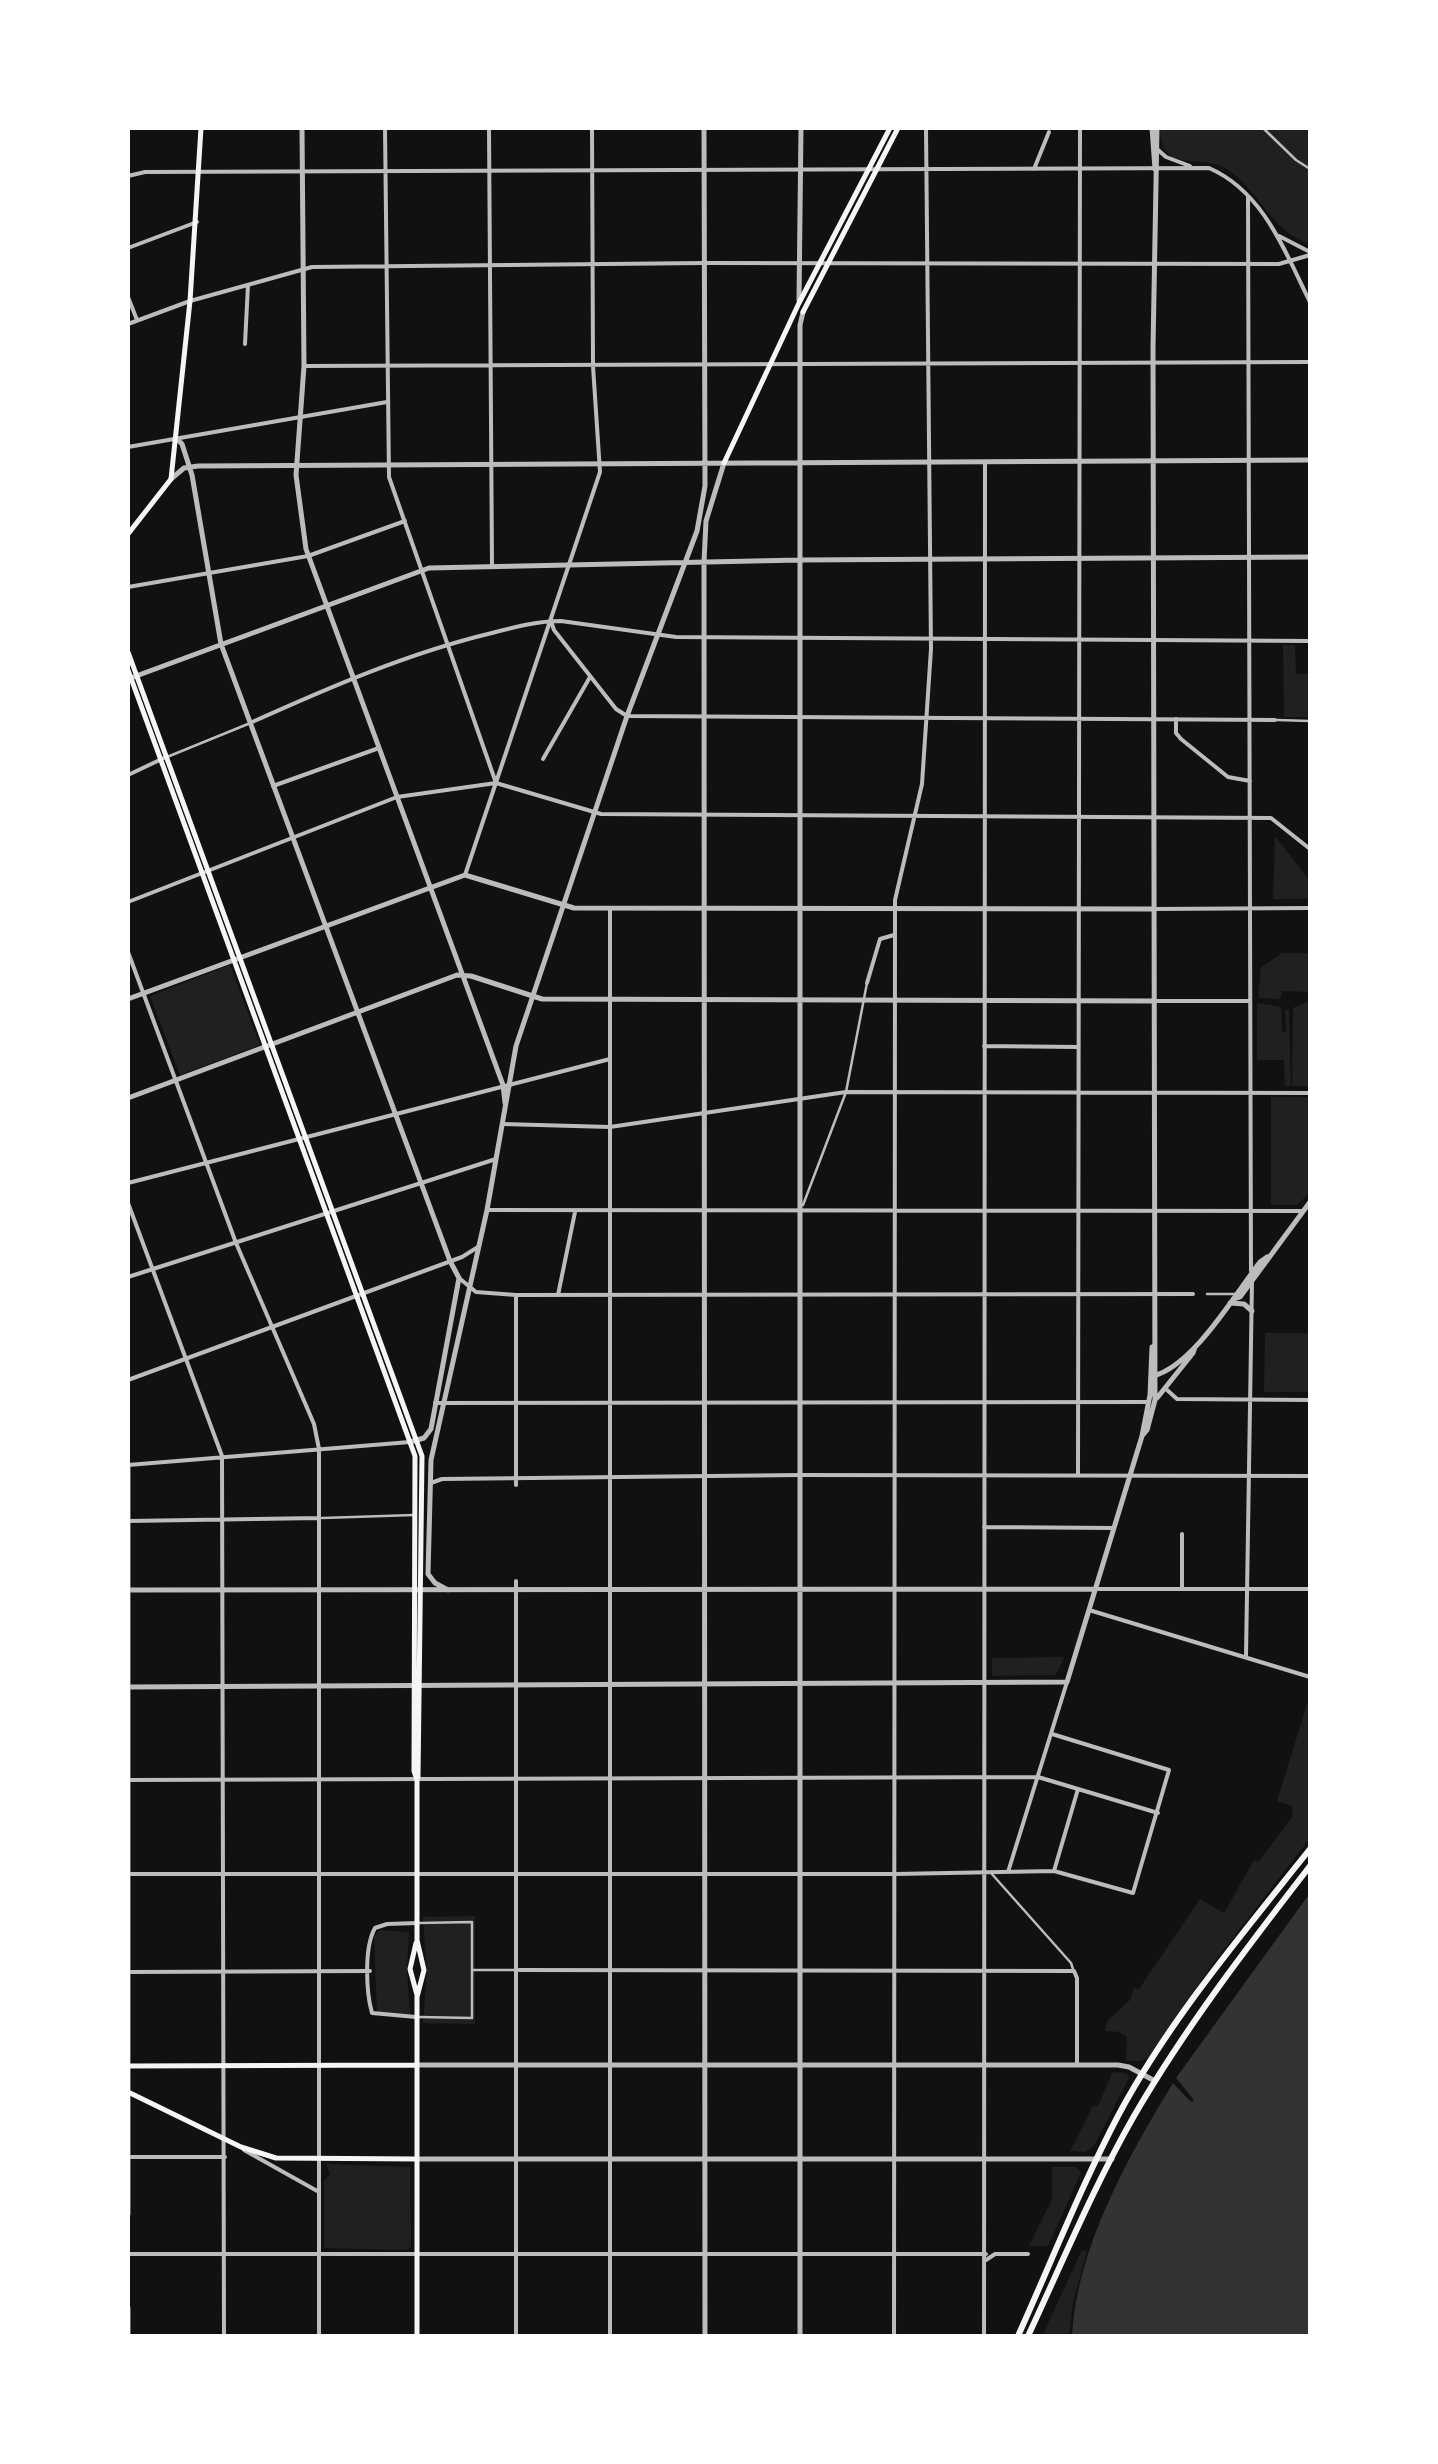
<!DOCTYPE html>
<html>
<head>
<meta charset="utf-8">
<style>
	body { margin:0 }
	#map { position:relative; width:1438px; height:2464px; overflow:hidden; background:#111; font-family:Cabin,sans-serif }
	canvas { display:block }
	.frame { position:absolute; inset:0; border:130px solid #fff; pointer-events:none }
</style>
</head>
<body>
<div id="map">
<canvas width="1438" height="2464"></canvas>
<div class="frame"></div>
</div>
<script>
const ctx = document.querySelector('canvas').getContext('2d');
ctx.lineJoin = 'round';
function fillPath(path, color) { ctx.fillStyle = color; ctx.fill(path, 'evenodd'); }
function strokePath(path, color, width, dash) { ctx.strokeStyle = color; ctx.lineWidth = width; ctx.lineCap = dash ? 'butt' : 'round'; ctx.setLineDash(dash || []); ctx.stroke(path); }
fillPath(new Path2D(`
	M1160 128H1310V244C1274 234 1260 193 1230 171 1200 150 1161 178 1160 128Z
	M1283 645H1295L1296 674H1310V717H1284Z
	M1275 836 1310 881V899H1273Z
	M1282 953H1310V992L1282 991 1280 999 1258 998 1261 968Z
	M230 965 260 1045 180 1075 150 996Z
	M1310 1000V1086H1292L1293 1008Z
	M1257 1003 1281 1007 1282 1032 1286 1031 1285 1010H1289L1291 1086H1285L1284 1060H1257Z
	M1271 1097H1310V1192L1297 1205H1271Z
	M1265 1333H1310V1392H1264Z
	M1064 1657 1056 1675 992 1676V1658Z
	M1310 1694V1838L1209 1969 1148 2058 1140 2061H1126L1127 2037 1120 2032 1105 2031 1107 2021 1130 2000 1134 1988 1139 1989 1200 1899 1224 1913 1254 1860 1258 1862 1293 1816 1292 1806 1277 1801Z
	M475 1916V2024L423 2023 427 1970 423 1917Z
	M379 1930 409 1932 407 1970 410 2014 377 2013 374 1936Z
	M1118 2072 1128 2074 1129 2078 1094 2146 1085 2152 1070 2151 1093 2106H1098L1112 2073Z
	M326 2164 410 2167 411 2247 406 2250 324 2248V2181L330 2174Z
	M1052 2167H1076L1081 2173 1048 2246H1029L1052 2199Z
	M1082 2250 1087 2251 1073 2303 1069 2336H1042Z`), '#202020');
fillPath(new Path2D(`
	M1310 1893V2336H1072C1077 2247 1128 2157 1173 2083L1191 2102 1194 2100 1176 2078Z`), '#333');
strokePath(new Path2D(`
	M1207 1294H1235`), '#bcbcbc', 2.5);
strokePath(new Path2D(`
	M1263 128 1296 160 1310 169
	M1277 720 1310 721
	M167 757 248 724
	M803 1205 846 1092 867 983
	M322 1518 414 1515
	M991 1873 1071 1963 1073 1969
	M473 1970H515
	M419 2017 472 2018V1922L419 1923`), '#bcbcbc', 2.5);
strokePath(new Path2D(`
	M385 128 389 477 496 783
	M489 128 492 566
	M1157 149 1166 157 1190 166
	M1034 169 1049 132
	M128 176 145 172 1209 168C1264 192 1285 252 1310 302
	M1248 196 1251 1271
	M1279 236 1310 252
	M128 248 197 222
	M128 297 137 320
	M128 324 190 301 312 267 704 263 1279 264 1310 255
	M245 344 248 285
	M304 366 1308 362
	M128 447 387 402
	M128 587 308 556 405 521
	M551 621 554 630 616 709 627 716 1275 720
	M1176 719V733L1181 739 1228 777 1250 781
	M250 723C328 688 408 653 492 633 515 627 537 621 561 621L676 637 1310 641
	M543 759 590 677
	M128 775 166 757
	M273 786 379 748
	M465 875 600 472 593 366 592 128
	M128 902 397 797 496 783 601 814 1271 818 1310 849
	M610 908V2336
	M1154 909 1310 908
	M128 952 236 1243 314 1424 319 1449V2336
	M867 983 880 939 894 935
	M1153 1001H1248
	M984 1046 1078 1047
	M503 1124 610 1127 846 1092 1310 1093
	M128 1183 610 1059
	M128 1203 222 1456 224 2336
	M487 1210 1302 1211
	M128 1277 496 1159
	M459 1278 476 1292 516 1295 1193 1294
	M516 1295V1485
	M558 1295 575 1212
	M128 1380 462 1257 478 1247
	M1166 1389 1177 1399 1310 1400
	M435 1403 1149 1402
	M128 1465 410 1442
	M1078 1474 1080 128
	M431 1483 442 1479 800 1475 1310 1476
	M128 1521 318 1518
	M984 1527 1114 1528
	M1182 1534V1588
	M516 1581V2336
	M1095 1589H1310
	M1089 1610 1310 1677
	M1246 1656 1252 1281
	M128 1780 1038 1777 1158 1813
	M1054 1871 1078 1789
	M1008 1872 1067 1682
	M128 1874H895L1054 1871 1133 1893 1169 1770 1052 1734
	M519 1970 1074 1971 1077 1978V2065
	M129 1972 370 1971
	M416 2017 372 2013C366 1992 364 1947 375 1928L387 1924 417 1923
	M244 2150 319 2192
	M130 2157H225
	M128 2254H986
	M986 2260 995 2254H1028
	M894 2336 895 900 922 784 931 649 926 128
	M984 2336 985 462`), '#bcbcbc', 4);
strokePath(new Path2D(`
	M302 128 304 366 296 475 306 549 503 1085 505 1103
	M1152 128 1155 169
	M799 300 801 128
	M177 439 182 444 192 475 221 644 450 1261 459 1278 431 1429 424 1438 410 1442
	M171 479 184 468 198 466 1310 460
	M128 679 429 568 800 560 1310 557
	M128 999 465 875 574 908 1153 909
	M128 1098 457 975 471 976 542 999 1153 1001
	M1234 1299 1240 1297 1310 1202
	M1230 1303 1244 1304 1252 1311
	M1153 1376C1193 1366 1234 1296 1260 1262L1267 1257
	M1157 1398 1193 1353 1195 1347
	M1142 1436 1147 1430 1155 1400 1153 348 1157 128
	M128 1464V2214
	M128 1590 1095 1589
	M448 1590 435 1583 428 1574 431 1460 487 1210 516 1046 627 716 697 531 705 486 704 128
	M128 1687 1067 1682 1142 1436 1150 1395 1152 1347
	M417 2065H1118L1129 2067 1155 2081
	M417 2159H1112
	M128 2308V2336
	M705 2336 704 562 706 521 724 463
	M800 2336V325L803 312`), '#bcbcbc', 5);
strokePath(new Path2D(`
	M803 312 898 128
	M724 463 799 303 890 128
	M128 534 171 479 190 301 201 128
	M128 652 422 1456 418 1777
	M128 670 415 1456 414 1771 417 1780V1940L424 1970 417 1997V2336
	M416 1943 410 1969 417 1995
	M128 2066 417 2065
	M128 2092 241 2147 276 2158 417 2159`), '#f5f5f5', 5);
strokePath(new Path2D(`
	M1018 2336C1051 2263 1081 2186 1119 2114 1170 2019 1243 1933 1310 1849
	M1028 2336C1062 2263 1094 2186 1134 2116 1185 2028 1248 1946 1310 1866`), '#f5f5f5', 6);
</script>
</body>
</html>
